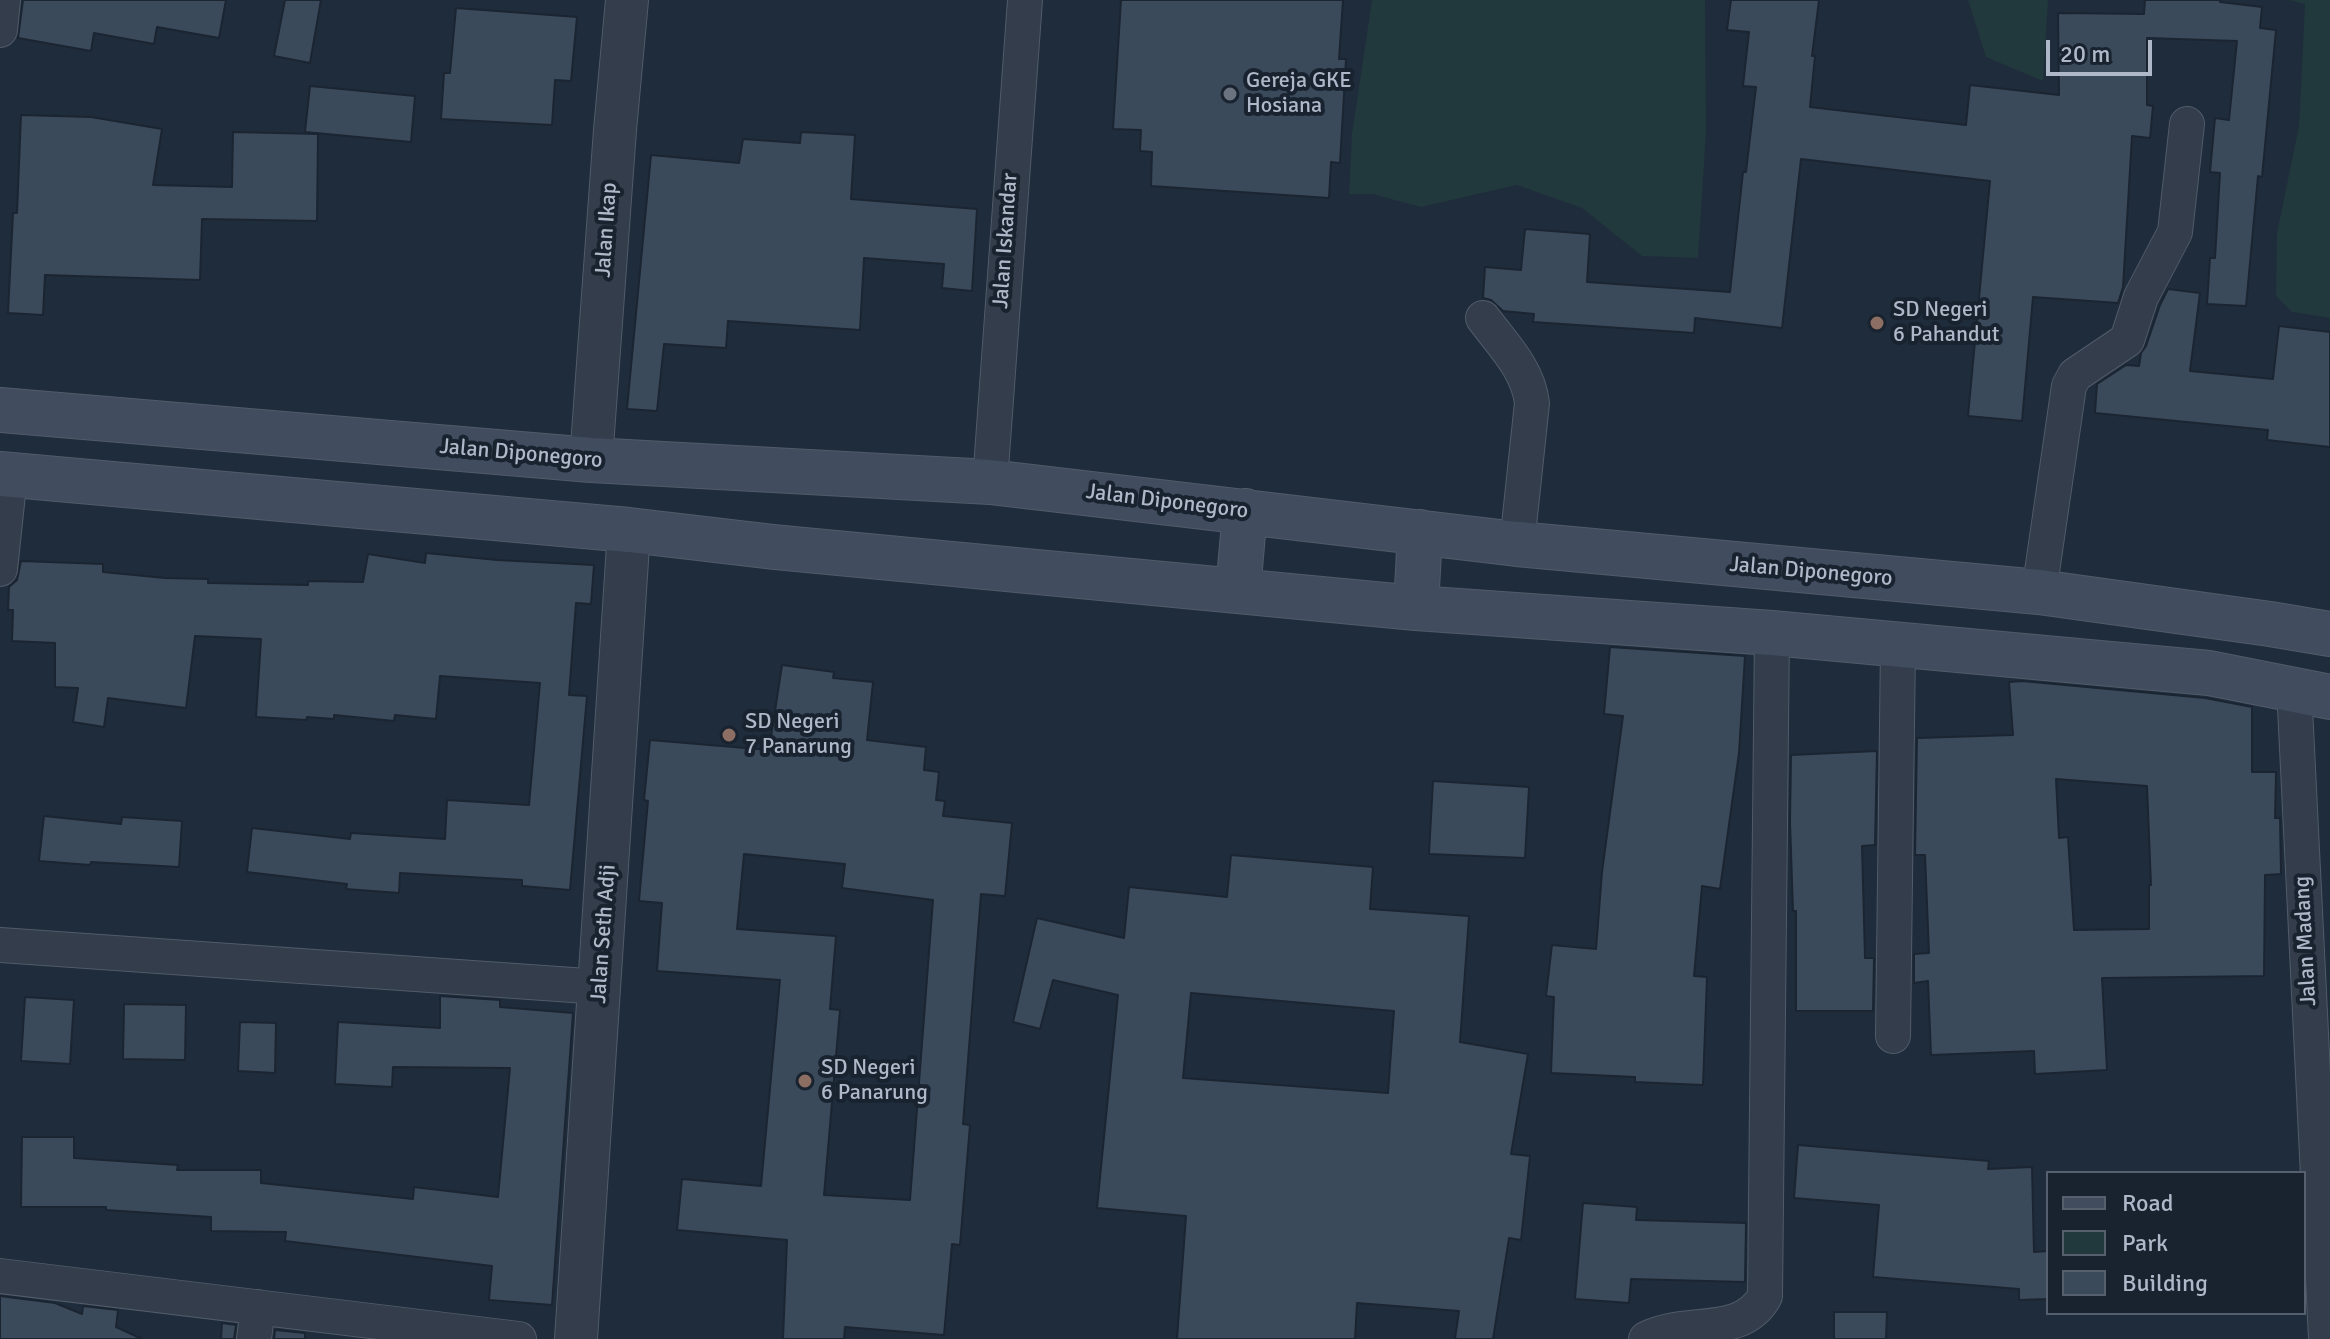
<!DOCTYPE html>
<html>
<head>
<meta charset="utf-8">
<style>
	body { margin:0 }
	#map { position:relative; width:2330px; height:1339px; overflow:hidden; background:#1f2c3b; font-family:Signika,sans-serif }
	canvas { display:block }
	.legend { position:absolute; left:2046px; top:1171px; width:260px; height:144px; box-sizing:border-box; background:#192330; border:2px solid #555f6d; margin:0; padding:10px 14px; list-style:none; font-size:24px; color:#aeb8c8 }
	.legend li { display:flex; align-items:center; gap:16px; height:40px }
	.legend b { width:40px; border:2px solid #555f6d }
	.scale { position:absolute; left:2046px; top:40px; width:106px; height:36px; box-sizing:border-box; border:4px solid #aeb8c8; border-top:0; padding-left:10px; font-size:24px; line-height:28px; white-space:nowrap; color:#aeb8c8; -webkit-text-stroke:6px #192330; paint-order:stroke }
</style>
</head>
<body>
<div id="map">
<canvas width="2330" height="1339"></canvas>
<ul class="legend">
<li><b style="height:10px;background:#414c5f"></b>Road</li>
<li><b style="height:22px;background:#21393c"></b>Park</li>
<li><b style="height:22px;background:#3b4a5b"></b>Building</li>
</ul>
<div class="scale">20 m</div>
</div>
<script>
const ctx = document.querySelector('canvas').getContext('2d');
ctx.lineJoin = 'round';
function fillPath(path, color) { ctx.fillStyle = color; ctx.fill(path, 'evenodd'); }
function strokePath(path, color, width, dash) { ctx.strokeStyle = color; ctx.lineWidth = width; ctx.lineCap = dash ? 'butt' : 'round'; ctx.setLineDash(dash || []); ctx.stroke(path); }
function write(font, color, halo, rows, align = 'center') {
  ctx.font = font + ' Signika,sans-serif'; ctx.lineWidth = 8; ctx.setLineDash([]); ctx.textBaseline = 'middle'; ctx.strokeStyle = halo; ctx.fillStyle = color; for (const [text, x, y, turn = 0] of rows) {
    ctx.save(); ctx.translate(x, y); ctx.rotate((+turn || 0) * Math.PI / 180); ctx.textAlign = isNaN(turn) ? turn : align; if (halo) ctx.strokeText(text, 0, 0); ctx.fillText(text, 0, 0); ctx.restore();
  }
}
fillPath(new Path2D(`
	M1372 0H1705L1706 132 1698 258 1642 256 1582 208 1517 185 1421 207 1372 194H1349L1352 134Z
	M1968 0H2048L2043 81 1986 57Z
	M2289 0H2330V318L2292 312 2276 296 2277 233 2299 126 2305 4Z`), '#21393c');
const building = new Path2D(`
	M23 0H226L219 38 157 27 154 44 94 33 91 51 18 38Z
	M285 0H321L310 63 274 56Z
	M1121 0H1343L1339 59H1346L1340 163 1331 162 1329 198 1151 186 1152 152 1140 151 1141 130 1113 129Z
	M1731 0H1819L1812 56H1815L1810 107 1966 125 1970 85 2059 95 2058 13 2144 14 2145 0H2220V2L2262 7 2260 28 2276 30 2262 177 2258 176 2246 306 2207 304 2210 258H2215L2220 173 2210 172 2215 118 2229 120 2237 41 2147 38V105L2153 106 2150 138 2132 136 2123 287 2118 303 2033 297 2022 421 1968 416 1990 181 1801 159 1782 328 1695 318 1694 333 1533 322 1534 314 1503 311 1491 300 1483 298 1485 267 1521 270 1525 229 1590 234 1587 282 1730 292 1743 172H1746L1756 87 1743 86 1749 32 1727 30Z
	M456 8 577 17 571 81 555 80 552 125 441 119 444 73H450Z
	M310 86 415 96 411 142 305 132Z
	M21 115 91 117 162 129 153 185 232 187 233 132 318 134 317 221 202 219 200 280 45 275 43 315 8 313 13 213H17Z
	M801 132 855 135 851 199 977 209 972 291 942 288 944 264 864 258 860 330 728 321 726 348 664 344 657 411 627 409 651 155 739 163 743 139 800 143Z
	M2168 289 2200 293 2190 371 2273 379 2279 326 2330 332V447L2267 440 2268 430 2095 413 2097 384 2126 365 2139 366 2141 353 2146 346 2160 305Z
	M426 553 497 560 594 565 591 604 576 603 569 695 587 696 570 890 522 886V880L400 873 399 893 346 889 347 884 247 872 252 828 350 839 351 833 445 839 447 800 529 805 540 683 440 676 436 719 395 715 394 721 334 715V719L307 717 306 720 256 717 261 639 195 636 186 708 108 698 104 727 73 722 78 688 55 687V643L12 641 13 610H8L9 587 17 580 21 561 103 564V572L165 578 208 579V583L308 585V581L363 582 368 554 425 563Z
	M1610 647 1745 656 1739 753 1720 889 1702 886 1694 976 1707 977 1703 1085 1635 1082V1077L1551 1073 1554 997 1546 996 1552 945 1596 949 1602 872 1623 716 1604 714Z
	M782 665 834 672 833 678 873 682 867 740 926 747 924 770 939 772 936 800 945 801 943 816 1012 823 1005 896 981 894 963 1124 970 1125 960 1245 952 1244 944 1335 845 1327 844 1339H783L787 1240 677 1230 682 1179 761 1186 780 980 657 971 662 903 639 901 648 801 644 800 650 740 769 750ZM744 854 845 864 842 888 933 900 910 1200 824 1195 840 1010 830 1009 836 936 737 929Z
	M2022 681 2205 698 2252 707V772H2276L2275 818H2280L2281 874 2265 875 2264 976 2102 978 2107 1070 2035 1074 2034 1051 1931 1055 1928 981 1914 983V954L1929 953 1925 855H1915L1917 738 2013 735 2009 682ZM2056 779 2147 786 2151 885H2149V929L2074 930 2068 837 2059 838Z
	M1877 751 1875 845 1862 846 1865 958H1874L1873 1011H1796V911H1793L1790 822 1791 755Z
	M1433 781 1529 787 1525 858 1429 854Z
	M44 816 121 824 122 817 182 821 179 867 91 862 90 865 39 861Z
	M1231 855 1373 867 1370 909 1469 916 1460 1042 1528 1054 1511 1154 1530 1156 1521 1240 1509 1238 1493 1339H1455L1459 1311 1357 1303 1355 1339H1177L1186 1216 1097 1208 1118 995 1053 980 1040 1029 1013 1022 1037 918 1124 938 1129 887 1227 897ZM1191 993 1394 1011 1388 1093 1183 1078Z
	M440 996 500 1000V1007L573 1013 552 1305 489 1300 492 1266 285 1241 286 1232 211 1231V1217L106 1210V1207H21L22 1137H74V1158L178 1165 177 1170H261V1183L413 1199 414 1187 498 1197 510 1068 393 1067 392 1087 335 1084 338 1022 440 1028Z
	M25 997 74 1000 70 1064 21 1061Z
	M124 1004 186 1005 185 1060 123 1059Z
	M240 1022 276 1023 275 1073 238 1071Z
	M1798 1145 1989 1161 1988 1169 2032 1167 2034 1252 2048 1251V1299L2019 1300V1289L1873 1277 1879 1205 1794 1198Z
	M1583 1203 1637 1207 1636 1220 1746 1223 1745 1282 1631 1279 1629 1303 1575 1299Z
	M0 1296 55 1303 82 1314 83 1306 118 1310 116 1327 142 1339H0Z
	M1834 1312H1887L1886 1339H1834Z
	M222 1323 236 1325 234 1339H221Z
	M275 1330 305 1333V1339H274Z`);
fillPath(building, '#3b4a5b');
strokePath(building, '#1b2532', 2);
const minor = new Path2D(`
	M0 30 3 0
	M1483 318C1503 345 1528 369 1532 403L1517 544
	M990 482 1025 0
	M0 569 10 475
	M2039 592 2069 386 2075 375 2127 340 2141 297 2175 232 2187 124
	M2294 687 2326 1339
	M0 945 601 987
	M1893 1036 1898 646
	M0 1276 519 1339
	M254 1339 258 1307
	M1646 1339C1686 1318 1742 1339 1765 1296L1772 633`);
const tertiary = new Path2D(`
	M591 460 615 130 627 0
	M576 1339 629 530`);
const secondary = new Path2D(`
	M0 410 591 460 990 482 1517 544 2039 592 2270 624 2330 634
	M0 474 629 530 774 547 1416 608 1772 633 2209 673 2330 697
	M1238 591 1245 511
	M1416 608 1420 532`);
strokePath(minor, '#515b69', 36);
strokePath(tertiary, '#515b69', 44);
strokePath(secondary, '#515b69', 46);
strokePath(minor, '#333d4b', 34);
strokePath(tertiary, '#333d4b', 42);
strokePath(secondary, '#414c5f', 44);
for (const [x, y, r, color] of [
	[1230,94,8,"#6b7280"],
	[1877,323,8,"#8d6e63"],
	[729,735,8,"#8d6e63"],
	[805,1081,8,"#8d6e63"]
]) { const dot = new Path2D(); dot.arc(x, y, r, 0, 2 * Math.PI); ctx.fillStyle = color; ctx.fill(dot); strokePath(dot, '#192330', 3); }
write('22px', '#aeb8c8', '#192330', [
	["Gereja GKE",1246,81],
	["Hosiana",1246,106],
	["SD Negeri",1893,310],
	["6 Pahandut",1893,335],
	["SD Negeri",745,722],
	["7 Panarung",745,747],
	["SD Negeri",821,1068],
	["6 Panarung",821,1093]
], 'left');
write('22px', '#aeb8c8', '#192330', [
	["Jalan Ikap",607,230,-86],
	["Jalan Iskandar",1006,241,-86],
	["Jalan Diponegoro",521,454,5],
	["Jalan Diponegoro",1167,502,7],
	["Jalan Diponegoro",1811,572,5],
	["Jalan Seth Adji",604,934,-86],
	["Jalan Madang",2306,941,-93]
]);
</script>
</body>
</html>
